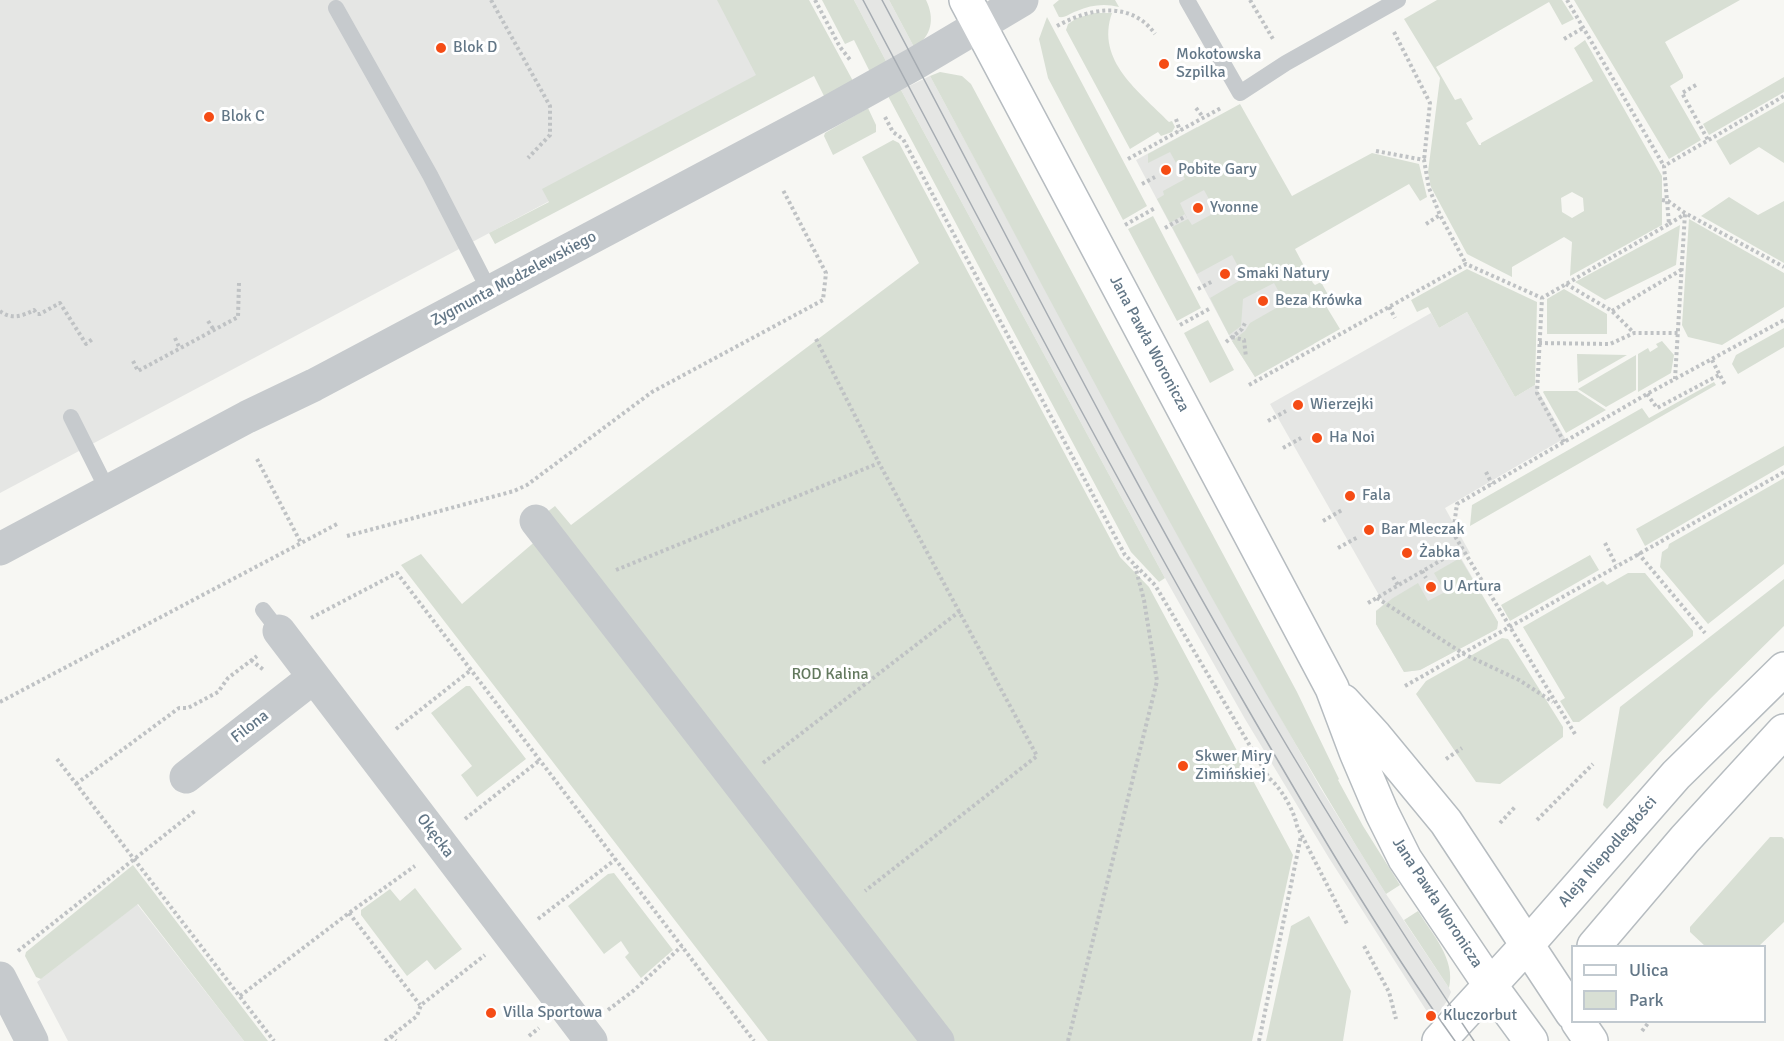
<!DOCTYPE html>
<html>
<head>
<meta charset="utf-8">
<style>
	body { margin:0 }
	#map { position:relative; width:1784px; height:1041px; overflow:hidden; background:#f7f7f3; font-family:Signika,sans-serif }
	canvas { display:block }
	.legend { position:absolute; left:1571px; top:945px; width:195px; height:78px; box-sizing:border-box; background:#fff; border:2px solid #c1c9cf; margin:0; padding:8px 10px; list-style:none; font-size:18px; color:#637787 }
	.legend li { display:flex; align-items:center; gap:12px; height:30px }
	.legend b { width:30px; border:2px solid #c1c9cf }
</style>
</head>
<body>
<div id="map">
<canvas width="1784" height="1041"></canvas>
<ul class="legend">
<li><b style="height:8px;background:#fff"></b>Ulica</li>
<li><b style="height:16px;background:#d8dfd4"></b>Park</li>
</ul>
</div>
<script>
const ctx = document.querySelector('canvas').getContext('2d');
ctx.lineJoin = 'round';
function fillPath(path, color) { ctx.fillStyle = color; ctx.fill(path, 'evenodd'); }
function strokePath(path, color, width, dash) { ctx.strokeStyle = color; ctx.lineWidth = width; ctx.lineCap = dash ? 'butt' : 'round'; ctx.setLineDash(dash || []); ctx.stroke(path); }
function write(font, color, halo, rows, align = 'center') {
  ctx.font = font + ' Signika,sans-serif'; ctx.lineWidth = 6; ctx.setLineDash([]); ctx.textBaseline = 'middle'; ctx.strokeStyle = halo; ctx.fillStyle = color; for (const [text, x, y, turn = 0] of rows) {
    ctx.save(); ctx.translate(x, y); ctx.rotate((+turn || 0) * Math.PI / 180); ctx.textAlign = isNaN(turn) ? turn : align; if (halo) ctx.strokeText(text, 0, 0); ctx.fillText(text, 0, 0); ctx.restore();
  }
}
fillPath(new Path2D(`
	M0 0H778L811 62 0 493Z
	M854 0H889L914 47 887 63Z
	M930 76 1192 561 1321 789 1386 894 1449 988 1451 992 1447 1001 1433 1021 1329 858 1245 719 1165 578 901 90Z
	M1197 127 1314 344 1255 377 1232 341 1136 160Z
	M1467 312 1515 397 1535 385 1565 438 1445 508 1470 553 1461 558 1498 622 1497 629 1420 670 1404 672 1376 624V611L1384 604 1270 404 1431 313 1439 328Z
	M137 904 244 1041H68L37 982Z`), '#e5e6e4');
fillPath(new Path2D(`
	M717 0H809L853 81 825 98 814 76 495 244 489 233 549 202 542 189 756 75Z
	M822 0H854L887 63 870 72 854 40 845 44Z
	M889 0H926C935 18 932 37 914 47Z
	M1059 0H1115L1119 7C1105 3 1090 5 1077 11 1070 13 1066 18 1059 17L1053 5Z
	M1437 0H1562L1574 19 1562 25 1549 2 1436 67 1455 100 1461 98 1473 119 1466 123 1479 145H1481V143L1593 81 1574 48 1585 40 1662 176V225L1570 276 1572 242 1564 237 1512 267V277L1467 254 1431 187 1428 172 1440 78 1404 19ZM1572 192 1583 198 1584 211 1572 218 1562 212 1561 198Z
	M1574 0H1740L1665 42 1683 75V78L1670 86 1701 140 1669 159Z
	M1095 13H1112C1095 61 1140 92 1169 122L1172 121 1175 127 1172 132 1161 136 1158 132 1130 149 1066 30 1068 24 1077 18Z
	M1047 17 1147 206 1123 220 1048 78 1039 39Z
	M940 72 962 76 971 84 1297 692 1339 779 1338 780 1363 826 1400 885 1386 894C1221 629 1078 350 930 76Z
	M1784 77V92L1709 135 1703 124Z
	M901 90 1165 578 1159 582 1131 552 888 96Z
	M1784 102V163L1759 147 1730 165 1716 141Z
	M1240 104 1292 196 1372 153 1419 164 1427 197 1420 201 1409 184 1295 249 1313 283 1315 285 1321 282 1332 302 1326 306 1340 329 1255 377 1232 341 1245 331 1250 323 1285 303 1274 283 1243 299 1241 326 1229 335 1210 298 1244 278 1232 255 1197 274 1172 227 1188 219 1192 225 1216 212 1204 190 1180 203 1185 214 1170 223 1157 199 1164 195 1163 191 1185 179 1170 152 1148 163V154Z
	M868 108 876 125V132L833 155 824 136 825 133Z
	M893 140 899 143 1120 557 1149 587 1293 855 1252 1041H768L401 565 421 554 462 604 538 539 529 526 555 506 571 525 919 263 862 157Z
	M1729 197 1758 215 1784 201V263L1701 216Z
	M1153 216 1201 308 1177 321 1128 229Z
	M1689 219 1784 273V307L1722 345 1688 337 1682 325Z
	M1680 225 1676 265 1605 300 1575 282Z
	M1467 269 1537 302 1535 385 1515 397 1467 312 1439 328 1428 307 1417 312 1411 300Z
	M1564 289 1607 314V334H1547V299Z
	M1208 320 1234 370 1210 383 1184 333Z
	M1784 328V347L1738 374 1732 364 1736 355Z
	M1662 341 1674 355 1671 373 1638 392V354L1648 348 1650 352 1658 347 1656 344Z
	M1577 354 1627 355 1578 383Z
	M1636 355V390L1606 407 1578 389Z
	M1714 382 1716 385 1470 526 1472 505 1642 408 1649 418Z
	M1544 391H1577L1606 410 1566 433 1543 392Z
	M1784 446V465L1645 546 1636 529Z
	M1784 478V564L1708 624 1660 567 1662 552 1668 548 1669 544Z
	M1590 555 1599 570 1510 621 1501 605Z
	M1460 558 1498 622 1497 629 1420 670 1404 672 1376 624V611L1393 598 1418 583 1428 601 1445 592 1434 573Z
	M1628 573H1645L1693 631V636L1579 722H1573L1560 701 1565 698 1523 627 1603 581 1607 585Z
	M1784 579V626L1709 700 1607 809 1603 805 1620 707Z
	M1502 638 1508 639 1563 727V737L1500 784 1476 782 1416 694 1426 681Z
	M466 686H470L526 759 477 797 461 775 472 766 431 713Z
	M1770 837H1782L1784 839V922L1759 946H1705L1690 932V927Z
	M133 865 268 1041H244L138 904 41 979 36 977 25 956 26 952Z
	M614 873 673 950 641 978 625 957 629 953 621 941 604 954 568 906 608 874Z
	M415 888 462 949 435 970 427 960 407 976 361 915V910L390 889 400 901Z
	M1418 911C1432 934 1456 959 1449 988L1404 920Z
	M1309 916 1351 991 1343 1041H1266L1291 926Z`), '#d8dfd4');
const secondary = new Path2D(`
	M966 0 1332 688 1356 752 1382 813 1405 859 1490 985 1531 1041
	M1343 701 1375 736 1446 822 1572 1013
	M1594 946 1685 839 1784 731
	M1578 1022 1591 1041
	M1439 1041 1528 944 1676 775 1784 669`);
strokePath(secondary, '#b6bcc0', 36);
strokePath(new Path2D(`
	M491 0 550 106V135L528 158
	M815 0 840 47 851 61
	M1250 0 1273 39
	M1567 0 1664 166
	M1057 26C1089 8 1131 0 1155 34
	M1394 32 1430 103 1424 160
	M1564 39 1583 28
	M1696 85 1682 93 1708 140
	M1196 108 1203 117
	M885 117 893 132 903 139 1125 555 1155 585 1269 778C1281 788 1294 810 1297 826L1347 924
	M1176 119 1180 131
	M1376 151 1424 160 1429 188 1440 215 1466 264
	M1128 159 1221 108
	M1142 184 1155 177
	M1662 200 1668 201 1685 213 1784 267
	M1426 224 1440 215
	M1669 224 1685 214
	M1125 225 1155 208
	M1165 228 1186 216
	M1566 284 1612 311 1634 333
	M1198 289 1213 281
	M1389 307 1395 318
	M0 311C11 320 23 316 34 310L37 314H40L60 303 86 344 94 338
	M1612 311 1681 270
	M208 321 214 330
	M1180 325 1209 309
	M1232 337 1244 340 1246 357
	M175 338 180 349
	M816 339 879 463
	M1226 342 1242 329 1246 321
	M1539 343 1610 344 1634 333H1678
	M1712 360 1725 385
	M133 361 138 371 238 317 239 283
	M1675 379 1685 213
	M1249 385 1466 264 1542 298
	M1647 394 1657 408 1719 375
	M1268 421 1286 411
	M1564 442 1537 393 1542 298 1669 224 1664 166 1784 96
	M1283 448 1301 438
	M257 459 301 543
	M1486 472 1492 484
	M1323 521 1342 510
	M347 536 514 491 527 485 652 392 823 300 826 273 783 190
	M1605 543 1616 565
	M1338 548 1358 537
	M1638 553 1705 633
	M616 570 879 463 1037 756 865 891
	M1422 571 1426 578
	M1393 577 1398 585
	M1377 598 1464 654 1519 680 1553 702
	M1368 603 1462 548
	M311 618 397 573 754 1041
	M251 660 265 671
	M1405 686 1784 472
	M0 702 339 523
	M396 729 471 670
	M1575 734 1453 533 1457 504 1647 394 1784 320
	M57 759 274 1041
	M1446 759 1462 748
	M763 763 960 611
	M76 784 179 708H188L218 692 228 678 257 656
	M465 819 540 760
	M1537 820 1593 764
	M1500 823 1515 807
	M349 913 420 1005
	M538 919 616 859
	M1364 946 1389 992 1396 1019
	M18 951 195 811
	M240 996 349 913 415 866
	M608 1010 633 991 682 946
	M1642 1031 1649 1022
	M391 1036 396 1041
	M529 1036 539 1028
	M385 1041 417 1016 421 1005 485 955
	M1068 1041 1157 681 1144 600 1135 566
	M1259 1041 1301 836`), '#bfc2c4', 4, [3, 3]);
strokePath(new Path2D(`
	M1187 0 1240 93 1286 63 1398 0
	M336 8 430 175 490 292
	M71 417 108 491
	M263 610 279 631`), '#c6cacd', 16);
strokePath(new Path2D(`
	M536 521 938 1041
	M0 549 247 417 314 385 828 112 916 63 1022 0
	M279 631 591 1041
	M186 777 314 677
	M0 978 32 1041`), '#c6cacd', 33);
strokePath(secondary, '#fff', 33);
strokePath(new Path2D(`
	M863 0C988 236 1111 473 1245 704 1311 818 1378 933 1455 1041
	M882 0C997 216 1107 435 1229 647 1306 781 1388 913 1474 1041`), '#a6acb2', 1.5);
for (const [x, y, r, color] of [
	[441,48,6,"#f54c15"],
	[1164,64,6,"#f54c15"],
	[209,117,6,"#f54c15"],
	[1166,170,6,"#f54c15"],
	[1198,208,6,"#f54c15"],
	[1225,274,6,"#f54c15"],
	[1263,301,6,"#f54c15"],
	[1298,405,6,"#f54c15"],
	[1317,438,6,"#f54c15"],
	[1350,496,6,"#f54c15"],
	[1369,530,6,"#f54c15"],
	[1407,553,6,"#f54c15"],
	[1431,587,6,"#f54c15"],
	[1183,766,6,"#f54c15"],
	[491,1013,6,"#f54c15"],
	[1431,1016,6,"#f54c15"]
]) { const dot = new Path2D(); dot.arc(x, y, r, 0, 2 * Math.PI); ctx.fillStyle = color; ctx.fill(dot); strokePath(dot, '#fff', 2); }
write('16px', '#637787', '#fff', [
	["Blok D",453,48],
	["Mokotowska",1176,55],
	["Szpilka",1176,73],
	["Blok C",221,117],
	["Pobite Gary",1178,170],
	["Yvonne",1210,208],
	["Smaki Natury",1237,274],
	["Beza Krówka",1275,301],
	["Wierzejki",1310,405],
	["Ha Noi",1329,438],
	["Fala",1362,496],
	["Bar Mleczak",1381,530],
	["Żabka",1419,553],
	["U Artura",1443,587],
	["Skwer Miry",1195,757],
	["Zimińskiej",1195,775],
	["Villa Sportowa",503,1013],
	["Kluczorbut",1443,1016]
], 'left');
write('16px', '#637787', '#fff', [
	["Zygmunta Modzelewskiego",514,279,-28],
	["Jana Pawła Woronicza",1149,344,62],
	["Filona",250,727,-38],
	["Okęcka",435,836,53],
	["Aleja Niepodległości",1608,852,-49],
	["Jana Pawła Woronicza",1437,903,57]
]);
write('16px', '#63795e', '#fff', [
	["ROD Kalina",830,675]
]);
</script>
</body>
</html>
